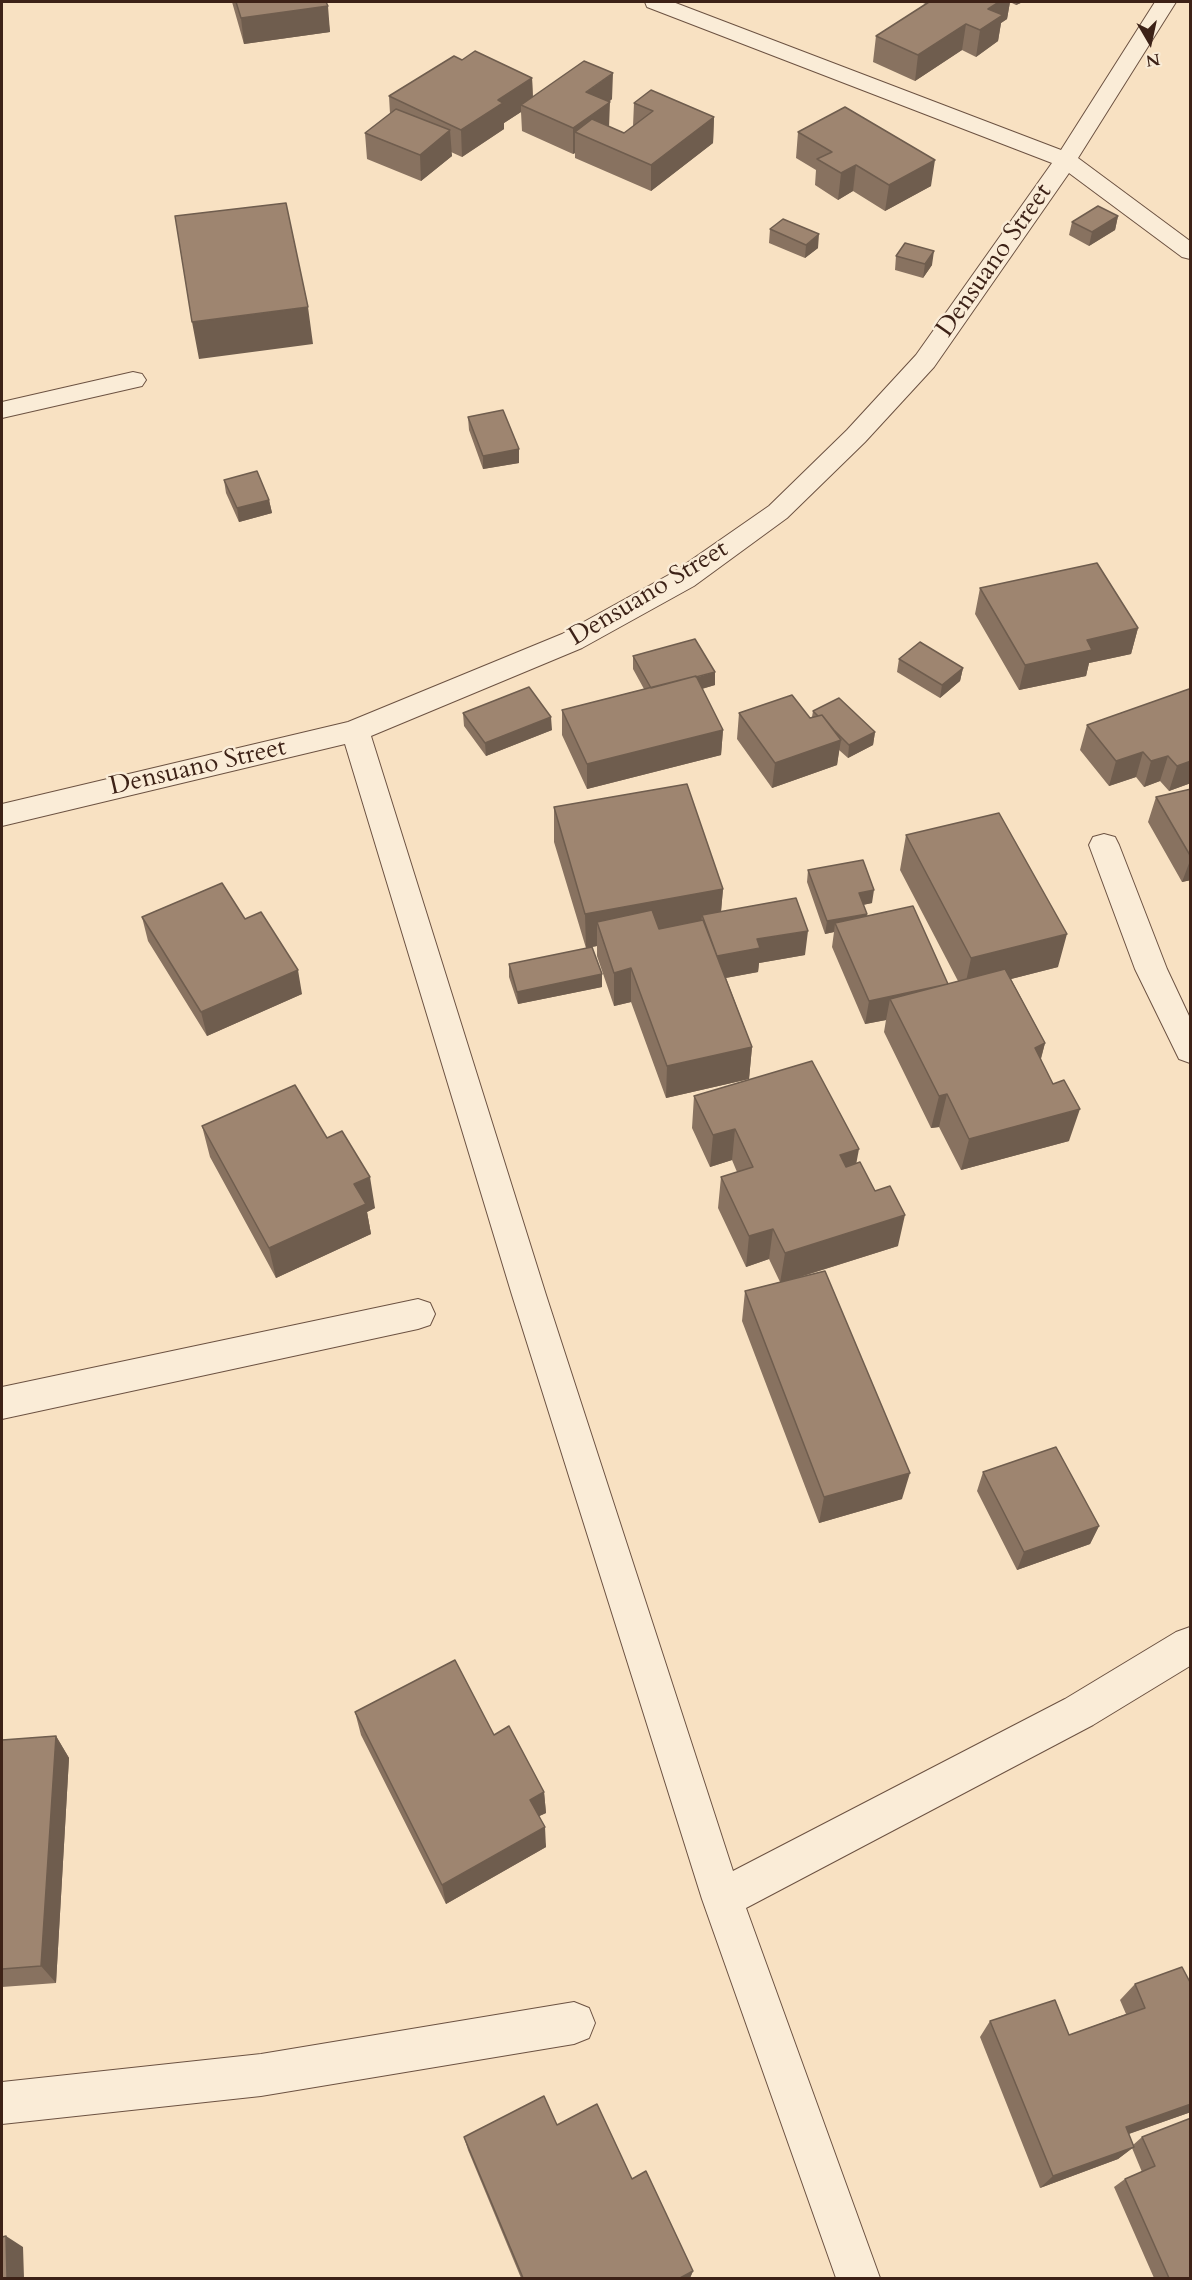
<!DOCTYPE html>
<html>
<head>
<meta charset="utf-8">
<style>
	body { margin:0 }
	#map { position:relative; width:1192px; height:2280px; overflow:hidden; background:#f8e1c2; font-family:Cardo,serif }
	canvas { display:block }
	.frame { position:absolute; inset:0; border:3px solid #3d2217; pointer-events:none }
	.north { position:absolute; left:1120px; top:12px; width:60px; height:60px; -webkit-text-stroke:4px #faecd7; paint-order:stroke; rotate:171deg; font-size:16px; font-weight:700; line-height:24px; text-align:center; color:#3d2217 }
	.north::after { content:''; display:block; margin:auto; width:21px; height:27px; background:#3d2217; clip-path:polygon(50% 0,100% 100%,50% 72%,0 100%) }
</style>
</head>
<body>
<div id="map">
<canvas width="1192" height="2280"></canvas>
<div class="frame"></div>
<div class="north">N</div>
</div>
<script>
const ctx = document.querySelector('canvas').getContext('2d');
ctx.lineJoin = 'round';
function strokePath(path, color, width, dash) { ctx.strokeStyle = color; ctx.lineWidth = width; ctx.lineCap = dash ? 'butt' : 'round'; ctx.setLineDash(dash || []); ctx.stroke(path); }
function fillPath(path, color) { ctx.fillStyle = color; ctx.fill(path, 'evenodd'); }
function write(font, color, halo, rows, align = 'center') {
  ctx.font = font + ' Cardo,serif'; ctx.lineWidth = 5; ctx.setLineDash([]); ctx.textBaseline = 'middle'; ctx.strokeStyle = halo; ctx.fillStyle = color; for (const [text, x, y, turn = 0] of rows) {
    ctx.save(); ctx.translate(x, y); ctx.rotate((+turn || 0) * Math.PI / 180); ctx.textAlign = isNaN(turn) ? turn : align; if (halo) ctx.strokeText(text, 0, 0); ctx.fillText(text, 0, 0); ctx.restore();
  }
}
const minor = new Path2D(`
	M645 2H673L1061 150 1155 2H1176L1078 158 1190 241V259L1182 257 1069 173 934 367 865 442 787 518 694 586 582 648 371 736 546 1295 733 1871 1065 1699 1176 1632 1190 1627V1666L1093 1725 746 1908 880 2278H836L702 1899 512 1295 345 744 2 826V804L348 722 562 634 674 572 769 506 847 430 916 355 1052 163 647 7Z
	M133 372 142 374 146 380 142 386 2 418V402Z
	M1104 834 1115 837 1119 845 1167 969 1190 1018V1063L1179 1059 1135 969 1089 845 1093 837Z
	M418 1299 430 1303 435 1314 430 1325 418 1329 2 1419V1387Z
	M574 2002 589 2008 595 2023 589 2038 574 2044 261 2096 2 2124V2082L261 2054Z`);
strokePath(minor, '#6c5242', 2);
fillPath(minor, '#faecd7');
fillPath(new Path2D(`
	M232 2H326L330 32 244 44Z
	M920 2H1023L1016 5 1010 2 1007 19 1001 23 998 41 976 57 962 50 915 81 873 62 876 36 926 4Z
	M462 60 532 78 533 97 612 99 609 102V127L624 133 633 126 634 103 714 117 713 143 651 191 575 158V153L573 154 522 131 521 112 504 123V129L462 157 451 152 452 156 421 181 367 159 365 133 390 114 389 96Z
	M798 132 931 186 885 211 853 191 838 200 815 185 816 170 796 158Z
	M1118 216 1115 230 1089 246 1069 235 1072 222Z
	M770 229 818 248 805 258 769 243Z
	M896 256 932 265 923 278 895 270Z
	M468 417 519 449V463L483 469 469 430Z
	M224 480 269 500 272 513 239 522 226 493Z
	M980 588 1138 628 1131 654 1089 663 1086 676 1019 690 975 614Z
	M633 656 715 685 702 689 723 730 721 755 587 789 562 735V710L644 689 633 669Z
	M899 659 963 668 960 681 940 698 897 672Z
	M1191 691V783L1169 791 1160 781 1144 787 1136 777 1109 786 1080 750 1087 725Z
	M813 711 875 732 873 745 848 758 839 750 837 765 772 788 737 739 739 713 810 718 812 717Z
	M463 713 552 730 486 756 464 726Z
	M1191 789V880L1182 882 1148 822 1156 797Z
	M554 807 723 889 721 911 805 955 759 963 758 972 726 978 752 1047 749 1079 666 1098 631 1002 614 1006 597 956V946L586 948 554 842Z
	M906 835 1058 967 1011 979 1045 1043 1041 1059 1069 1141 961 1170 939 1127 931 1128 884 1032 886 1020 865 1024 832 947 834 932 825 934 807 882 808 870 872 903 863 905 867 914 866 916 948 984 958 981 900 870Z
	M142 917 245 919 302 994 207 1036 148 941Z
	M509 964 602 987 518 1004 509 977Z
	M694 1096 856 1164 898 1246 797 1278 902 1499 819 1523 742 1321 745 1291 780 1282 769 1259 746 1267 718 1208 721 1177 737 1172 732 1160 710 1167 692 1128Z
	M202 1126 327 1138 375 1208 367 1212 371 1234 276 1278 210 1157Z
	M983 1472 1099 1526 1090 1544 1017 1570 977 1491Z
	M355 1712 494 1735 544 1792 546 1813 539 1816 546 1847 446 1904 361 1735Z
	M56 1736 69 1758 56 1983 2 1987V1740Z
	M1135 1984H1191V2112L1129 2134 1133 2145 1142 2137 1191 2118V2278H1154L1114 2187 1125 2179 1142 2172 1132 2148 1118 2159 1040 2188 980 2037 990 2021 1069 2035 1126 2014 1120 2000Z
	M557 2125 632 2179 693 2271 690 2278H521L468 2150 464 2137Z`), '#887260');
fillPath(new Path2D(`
	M999 2H1010L1007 19 1001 23 998 41 976 57 980 30 988 9Z
	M1017 2H1023L1016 5Z
	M328 6 330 32 244 44 241 18Z
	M966 24 962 50 915 81 918 55Z
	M613 73 612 99 586 118V92Z
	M532 78 533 104 521 105V112L504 123V129L462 157 461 130 498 100Z
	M610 102 609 128 575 132V153L573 154V128Z
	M714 117 713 143 651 191V165Z
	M450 130 452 156 421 181 420 155Z
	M935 160 931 186 885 211 889 185Z
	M856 165 853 191 838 200 841 173Z
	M1118 216 1115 230 1089 246 1092 232Z
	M819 234 818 248 805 258 806 245Z
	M934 251 932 265 923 278 925 264Z
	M308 307 313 344 199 359 192 322Z
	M519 449V463L483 469V456Z
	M269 500 272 513 239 522 237 508Z
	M1138 628 1131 654 1089 663 1086 676 1019 690 1025 665 1087 640Z
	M963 668 960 681 940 698 942 685Z
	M715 672V685L652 703V690Z
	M551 717 552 730 486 756 485 743Z
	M723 730 721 755 587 789V764Z
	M875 732 873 745 848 758 849 745Z
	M841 740 837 765 772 788 775 763Z
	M1143 752 1136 777 1109 786 1116 761Z
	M1168 756 1160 781 1144 787 1151 761Z
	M1191 761V783L1169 791 1177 766Z
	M1191 858V880L1182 882Z
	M723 889 720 923 702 915 701 927 604 944 597 922V946L586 948 585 914Z
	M874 890 872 903 857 906 859 893Z
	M867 914 865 927 835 923 834 932 825 934 827 921Z
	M808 931 805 955 759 963 758 972 714 980 715 956 757 939Z
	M1067 934 1058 967 964 991 971 958Z
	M631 968V1002L614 1006V973Z
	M298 970 302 994 207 1036 201 1012Z
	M602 974V987L518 1004 517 992Z
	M948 984 890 999 886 1020 865 1024 869 1001Z
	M1045 1043 1036 1076 1035 1048Z
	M752 1047 749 1079 666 1098 667 1066Z
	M947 1094 939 1127 931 1128 939 1096Z
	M1080 1109 1069 1141 961 1170 969 1139Z
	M735 1129 732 1160 710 1167 713 1135Z
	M859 1149 853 1181 840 1155Z
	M370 1177 375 1208 367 1212 371 1234 276 1278 269 1248 354 1184Z
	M905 1215 898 1246 780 1283 785 1253Z
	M773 1229 769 1259 746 1267 749 1236Z
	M910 1473 902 1499 819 1523 824 1497Z
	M1099 1526 1090 1544 1017 1570 1024 1552Z
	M56 1736 69 1758 56 1983 41 1966Z
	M544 1792 546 1813 531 1820 530 1800Z
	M545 1827 546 1847 446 1904 442 1885Z
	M1191 2104V2112L1111 2140 1126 2127Z
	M1134 2147 1118 2159 1040 2188 1053 2176Z
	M6 2236 23 2247 24 2278H7Z
	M693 2271 690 2278H680Z`), '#6f5d4e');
const building = new Path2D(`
	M236 2H326L328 6 241 18Z
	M929 2H999L988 9 1003 15 980 30 966 24 918 55 876 36Z
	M475 51 532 78 498 100 503 103 461 130 389 96 454 56 462 60Z
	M584 61 613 73 586 92 610 102 573 128 521 105Z
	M651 90 714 117 651 165 575 132 592 119 624 133 653 111 634 103Z
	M845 107 935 160 889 185 856 165 841 173 817 159 832 152 798 132Z
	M396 109 450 130 420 155 365 133Z
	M286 203 308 307 192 322 175 216Z
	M1098 206 1118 216 1092 232 1072 222Z
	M783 219 819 234 806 245 770 229Z
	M905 243 934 251 925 264 896 256Z
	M503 410 519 449 483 456 468 417Z
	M257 471 269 500 237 508 224 480Z
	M1097 563 1138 628 1087 640 1092 650 1025 665 980 588Z
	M695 639 715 672 696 677V676L651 688 633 656Z
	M920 642 963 668 942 685 899 659Z
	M696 676 723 730 587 764 562 710Z
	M529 687 551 717 485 743 463 713Z
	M1189 689 1191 691V761L1177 766 1168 756 1151 761 1143 752 1116 761 1087 725Z
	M792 695 810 718 822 715 841 740 775 763 739 713Z
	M839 698 875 732 849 745 834 730 822 715 818 716 813 711Z
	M687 784 723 889 585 914 554 807Z
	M1191 789V857L1156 797Z
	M999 813 1067 934 971 958 906 835Z
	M863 860 874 890 859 893 867 914 827 921 808 870Z
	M222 883 245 919 261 912 298 970 201 1012 142 917Z
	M796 898 808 931 757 939 760 948 717 956 702 915Z
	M913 906 948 984 869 1001 835 923Z
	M652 910 659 929 703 920 752 1047 667 1066 631 968 614 973 597 922Z
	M592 947 602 974 517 992 509 964Z
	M1005 969 1045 1043 1035 1048 1053 1084 1064 1080 1080 1109 969 1139 947 1094 939 1096 890 999Z
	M812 1061 859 1149 840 1155 846 1167 860 1162 875 1191 890 1186 905 1215 785 1253 773 1229 749 1236 721 1177 753 1167 735 1129 713 1135 694 1096Z
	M295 1085 327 1138 342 1131 370 1177 354 1184 366 1204 269 1248 202 1126Z
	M825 1271 910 1473 824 1497 745 1291Z
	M1056 1447 1099 1526 1024 1552 983 1472Z
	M455 1660 494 1735 509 1726 544 1792 530 1800 545 1827 442 1885 355 1712Z
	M56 1736 41 1966 2 1969V1740Z
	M1182 1967 1191 1984V2104L1126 2127 1134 2147 1053 2176 990 2021 1055 2000 1069 2035 1145 2008 1135 1984Z
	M544 2096 557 2125 597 2104 632 2179 646 2171 693 2271 680 2278H523L464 2137Z
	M1191 2118V2278H1169L1125 2179 1155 2166 1142 2137Z
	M6 2236 7 2278H2V2237Z`);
fillPath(building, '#9e8570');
strokePath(building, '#6f5d4e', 1.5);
write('26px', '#3d2217', '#faecd7', [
	["Densuano Street",995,261,-55],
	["Densuano Street",649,594,-31],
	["Densuano Street",198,768,-13]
]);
</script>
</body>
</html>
